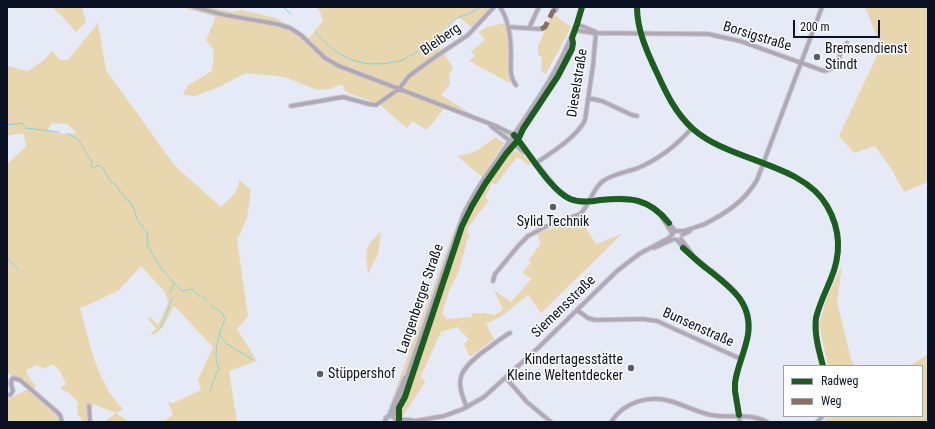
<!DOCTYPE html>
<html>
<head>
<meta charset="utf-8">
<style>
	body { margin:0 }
	#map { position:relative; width:935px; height:429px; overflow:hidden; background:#e5eaf6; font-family:"Roboto Condensed",sans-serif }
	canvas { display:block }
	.frame { position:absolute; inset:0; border:8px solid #0a1123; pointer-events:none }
	.legend { position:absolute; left:783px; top:365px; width:140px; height:52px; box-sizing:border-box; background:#fff; border:1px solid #9da0a7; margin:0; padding:5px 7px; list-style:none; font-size:12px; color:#0a1123 }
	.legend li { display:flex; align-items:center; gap:8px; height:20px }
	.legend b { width:20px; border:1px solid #9da0a7 }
	.scale { position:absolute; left:793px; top:20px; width:87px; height:18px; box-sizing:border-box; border:2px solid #0a1123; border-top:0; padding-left:5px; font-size:12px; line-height:14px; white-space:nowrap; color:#0a1123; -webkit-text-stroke:3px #fff; paint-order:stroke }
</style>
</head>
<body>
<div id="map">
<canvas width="935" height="429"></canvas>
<div class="frame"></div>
<ul class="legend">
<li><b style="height:5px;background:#1b5e20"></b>Radweg</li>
<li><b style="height:5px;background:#8d6e63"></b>Weg</li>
</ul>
<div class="scale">200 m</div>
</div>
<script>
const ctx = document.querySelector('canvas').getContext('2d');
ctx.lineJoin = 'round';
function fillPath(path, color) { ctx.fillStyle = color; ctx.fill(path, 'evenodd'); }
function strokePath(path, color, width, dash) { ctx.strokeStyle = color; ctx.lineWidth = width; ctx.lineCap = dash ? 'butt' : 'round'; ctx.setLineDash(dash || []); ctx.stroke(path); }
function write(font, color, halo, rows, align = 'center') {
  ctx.font = font + ' "Roboto Condensed",sans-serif'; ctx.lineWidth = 3; ctx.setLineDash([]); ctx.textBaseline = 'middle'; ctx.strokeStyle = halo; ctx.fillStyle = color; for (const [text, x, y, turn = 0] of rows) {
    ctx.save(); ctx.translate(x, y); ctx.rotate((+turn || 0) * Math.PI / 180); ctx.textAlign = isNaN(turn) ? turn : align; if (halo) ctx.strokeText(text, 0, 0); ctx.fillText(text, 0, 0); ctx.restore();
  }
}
fillPath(new Path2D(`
	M52 7H82L86 22 76 32 62 16Z
	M181 7H207L234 12 241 10 276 18 309 38 323 21 320 12 317 7H491L473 28 458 17 438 36 441 49 453 68 449 75 450 84 441 95 470 113 447 105 427 130 412 121 407 128 379 104 346 92 342 84 330 89 317 90 285 77 246 73 219 87 195 96 183 95 188 85 212 71 214 50 206 40 216 17Z
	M863 7H928V182L904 192 892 170 875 146 854 153 839 136 881 47 866 9Z
	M552 13 571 27 546 74 541 71 542 57 538 55V47Z
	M98 23 106 70 175 166 221 207C228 200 241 190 239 179L251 190 247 218 237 240 248 316 237 329 257 361 229 371 237 422H163L173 415 168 402 173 403 201 390 198 380 213 347 174 306 163 327 154 335 151 334 156 328 148 319 150 317 158 325 168 303 165 292 141 266 119 290 86 306 80 308C90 343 96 382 123 409L116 413 129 422H104L116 413 93 404 91 415 87 418 86 422H83L81 418 78 416 77 405 79 404 69 393 61 389V387L66 384 60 371 53 364 43 369 37 365 26 370 28 376 36 386 34 389 54 407 63 422H7V400L28 389 7 372V164L26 146 24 135 22 133 7 136V66L28 71 44 60 52 51 60 60H68ZM52 123 67 124 77 133 64 134 48 130Z
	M505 23 507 27 510 83 469 61 475 56 471 51 485 40 479 32 487 27Z
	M495 137 504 143 482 177 457 156C474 154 482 148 495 137Z
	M512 150 520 152 531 163 529 165 517 157 496 184 492 183 485 198 489 200 469 226 467 232 470 236 467 240 464 253 458 273 449 291 442 313 446 319 471 317 473 313H485L495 315 503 309 494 290 511 302 531 279 522 272 531 263 529 260 541 243 537 234 580 218 596 244 622 234 541 313 528 295 503 315 486 324 494 339 470 357 464 344 469 339 457 327 441 332 421 376 425 382 403 416H400L408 396 414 372 462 230 477 199Z
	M457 221 411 360 388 410Z
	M381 232 378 254 368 274C366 251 363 247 381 232Z
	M842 265 837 302 851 359 855 366H828L819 325 827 297Z
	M928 354V422H823L829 416H922V366H910Z`), '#e8d6ae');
strokePath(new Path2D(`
	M283 7 291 14
	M316 32C335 57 362 69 393 62 397 62 401 61 405 59 408 57 409 55 413 55L448 29C452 14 470 17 480 7
	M7 125 22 123 26 128 59 132
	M66 133C70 135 75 137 78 140 82 143 86 155 92 161L91 166 95 168 98 165 103 168 110 181 114 183 127 200 130 201 135 211 137 220 147 232 148 243 146 246 149 247C157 266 168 276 182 291L192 289 199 296
	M7 257 18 270
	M170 293 174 283
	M203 296 207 301
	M160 328C163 325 170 304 172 298
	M220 335 227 344 253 360
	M210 391C213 385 215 373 219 369 212 353 219 334 225 319L222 313 211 305`), '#7dd6e4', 1);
const minor = new Path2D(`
	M194 7 225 15 277 24 290 28 301 35 325 58 339 66 496 126 514 135 557 189 568 197 576 201 584 202 622 198 635 200 649 205 657 211 666 219 675 231
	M500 7C509 20 511 39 511 55 511 66 509 77 516 85
	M637 7C637 30 647 52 657 73 666 93 676 114 693 129 730 162 803 163 827 206 841 230 841 256 830 281 825 293 819 305 816 318 814 334 819 351 823 366
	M556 10 557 7
	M577 24 596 32
	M508 27 541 29
	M529 28 539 7
	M575 30 593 33 708 34 740 41 824 71C839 69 838 53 847 43
	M588 98 602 101 632 115 637 116
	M291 106 343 97 369 104 376 105 399 89 409 76 435 57 468 35 494 7
	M491 126 524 152
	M536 163C551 153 577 137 585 120L593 65 596 32
	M661 216 672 233
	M703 225C726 213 744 202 757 180L822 7
	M682 235 690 231
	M681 239 692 254
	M677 240C700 270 751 286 748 330 747 348 738 365 735 383V391L740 422
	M654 248 674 239
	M493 281 495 274 519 245 528 236 545 227 580 214C590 205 592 189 603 181 613 174 627 172 638 168 659 159 677 145 692 128
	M577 310 588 318 595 320 643 319 657 321 741 359
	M506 378 527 402 551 422
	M10 395 13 391C12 387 9 382 13 378L20 380 56 411 60 415 62 422
	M89 406 90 422
	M467 407C453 378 461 369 484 351 493 345 501 338 510 333
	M395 419 411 420
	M409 422 444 416 463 409 484 397 539 347 617 271 639 254 669 238 675 231H684L705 224
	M611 422C624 402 648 395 670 401 684 405 697 412 711 415 731 419 748 412 767 422
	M817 422 823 416`);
const major = new Path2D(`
	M389 416 405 378
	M393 417 463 216C472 196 485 177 498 159 530 110 566 65 582 7
	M385 422 386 418 389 416`);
strokePath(minor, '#c4c8d3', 5.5);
strokePath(major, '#c4c8d3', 6);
strokePath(minor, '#b1a8b4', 3.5);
strokePath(major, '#b2aab8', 4);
strokePath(new Path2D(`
	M541 29 545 27 553 11 556 10`), '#8d6e63', 5, [10, 5]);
strokePath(new Path2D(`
	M637 7C637 30 647 52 657 73 666 93 676 114 693 129 730 162 803 163 827 206 841 230 841 256 830 281 825 293 819 305 816 318 814 334 819 351 823 366
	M514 135C529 152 550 190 570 199 580 203 590 202 600 200 630 197 649 198 669 223
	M683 248C691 255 698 262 706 268 730 287 753 302 748 335 745 352 737 367 735 383V391L739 415
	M399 422V408L405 397 462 226 472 206 485 184 506 154 518 140 523 129 558 76 572 49 573 43 572 38 577 24 582 7`), '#1b5e20', 6);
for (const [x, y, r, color] of [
	[817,57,4,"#575d6d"],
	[553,207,4,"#575d6d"],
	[631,368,4,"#575d6d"],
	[320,374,4,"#575d6d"]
]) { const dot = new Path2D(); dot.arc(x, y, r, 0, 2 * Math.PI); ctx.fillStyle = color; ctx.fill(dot); strokePath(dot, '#fff', 1.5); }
write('14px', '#0a1123', '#fff', [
	["Borsigstraße",757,37,17],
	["Bleiberg",441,40,-35],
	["Dieselstraße",578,83,-81],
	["Langenberger Straße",421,299,-71],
	["Siemensstraße",564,307,-44],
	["Bunsenstraße",698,328,24]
]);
write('14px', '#0a1123', '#fff', [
	["Bremsendienst",825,49],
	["Stindt",825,65],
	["Sylid Technik",553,222,"center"],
	["Kindertagesstätte",623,360,"right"],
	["Kleine Weltentdecker",623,376,"right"],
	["Stüppershof",328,374]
], 'left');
</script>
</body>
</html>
